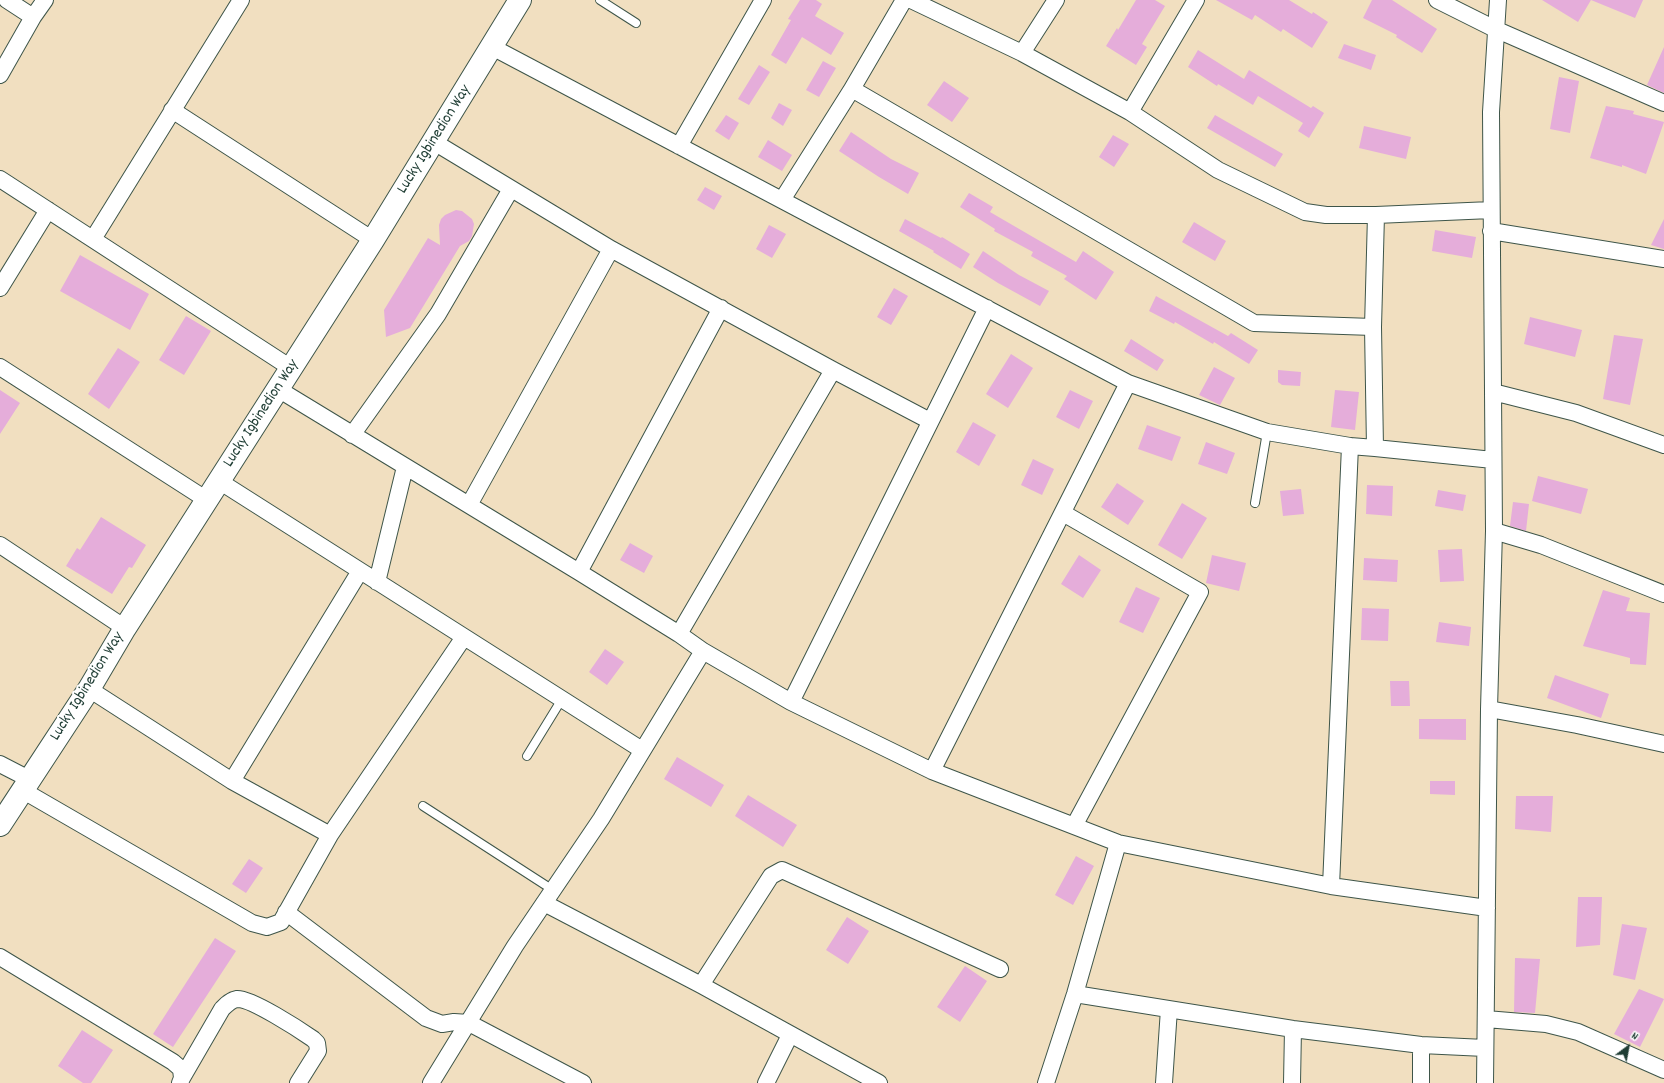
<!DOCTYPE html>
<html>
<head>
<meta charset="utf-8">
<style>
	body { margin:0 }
	#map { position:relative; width:1664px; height:1083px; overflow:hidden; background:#f1dfc0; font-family:Dekko,sans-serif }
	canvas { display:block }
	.north { position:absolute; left:1608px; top:1027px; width:40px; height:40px; -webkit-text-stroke:3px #fff; paint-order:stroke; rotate:32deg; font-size:11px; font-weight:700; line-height:16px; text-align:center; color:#1f3d34 }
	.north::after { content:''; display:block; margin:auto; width:14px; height:18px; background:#1f3d34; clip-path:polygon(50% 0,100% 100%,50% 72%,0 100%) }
</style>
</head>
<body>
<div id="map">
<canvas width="1664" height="1083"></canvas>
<div class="north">N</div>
</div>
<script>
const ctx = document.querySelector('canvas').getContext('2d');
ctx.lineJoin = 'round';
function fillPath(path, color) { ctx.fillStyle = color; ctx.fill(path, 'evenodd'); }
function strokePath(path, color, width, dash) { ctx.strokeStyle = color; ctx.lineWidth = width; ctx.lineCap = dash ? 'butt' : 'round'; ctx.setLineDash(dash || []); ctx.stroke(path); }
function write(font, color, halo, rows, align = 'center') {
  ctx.font = font + ' Dekko,sans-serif'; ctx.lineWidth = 4; ctx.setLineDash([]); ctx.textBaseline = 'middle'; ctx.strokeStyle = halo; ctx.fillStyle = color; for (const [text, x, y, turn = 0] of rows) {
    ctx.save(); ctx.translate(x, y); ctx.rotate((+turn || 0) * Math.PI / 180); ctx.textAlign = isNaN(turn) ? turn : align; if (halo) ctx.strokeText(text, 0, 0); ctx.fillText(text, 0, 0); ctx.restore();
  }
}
fillPath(new Path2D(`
	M800 0H816L822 4 815 16 844 33 831 55 802 37 786 64 771 55 791 20 788 19Z
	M1136 0H1155L1165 6 1142 44 1147 47 1136 65 1106 46 1117 28 1118 30Z
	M1216 0H1289L1312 14 1313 12 1328 22 1312 48 1283 29 1281 32 1255 15 1252 20Z
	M1372 0H1392L1437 29 1422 53 1396 37 1397 35 1363 18Z
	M1542 0H1643L1635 18 1591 0 1578 22Z
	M1344 44 1376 55 1371 70 1338 58Z
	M1664 47V93L1647 85Z
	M1198 50 1244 79 1249 70 1311 108 1313 106 1324 113 1309 138 1298 131 1303 123 1258 96 1253 105 1218 84 1217 86 1188 67Z
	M823 61 836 68 819 97 806 90Z
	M759 65 770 72 749 105 738 99Z
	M1559 77 1579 81 1570 133 1550 129Z
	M944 81 969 98 952 122 927 105Z
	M779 103 792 110 783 126 771 118Z
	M1606 106 1634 111 1633 114 1664 122 1646 174 1622 165V167L1590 158Z
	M726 115 739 123 729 140 715 131Z
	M1215 115 1283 154 1275 167 1207 128Z
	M1364 126 1411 137 1406 159 1359 148Z
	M851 132 891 159 919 173 908 194 879 177 839 151Z
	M1113 135 1129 144 1114 167 1099 157Z
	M768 140 792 155 782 171 758 157Z
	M705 187 722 196 714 210 697 200Z
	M969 193 993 207 990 212 1076 262 1083 251 1114 272 1096 300 1064 279 1067 276 1031 256 1033 252 994 231 995 229 960 207Z
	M456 210 462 211 472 219 474 224 472 236 469 241 460 246 410 328 386 337 384 310 428 238 440 245 439 225 441 219 445 215Z
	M905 219 941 238 942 237 970 254 961 269 933 252 934 251 899 231Z
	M1664 219V249L1651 245Z
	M1194 222 1226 241 1215 261 1182 242Z
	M769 225 786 234 772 258 756 249Z
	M1435 230 1476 237 1472 258 1432 251Z
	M983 251 1019 275 1049 291 1040 306 998 283 973 267Z
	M80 255 149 294 130 330 60 291Z
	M894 288 908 296 891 325 877 317Z
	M1156 296 1228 336 1231 333 1258 350 1249 364 1214 342 1213 344 1175 322 1174 324 1149 311Z
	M186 316 211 331 184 375 159 360Z
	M1530 317 1582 330 1575 357 1524 344Z
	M1614 335 1643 339 1630 405 1603 399Z
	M1131 339 1164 360 1157 371 1124 351Z
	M118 348 140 362 109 409 88 394Z
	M1011 354 1033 368 1008 408 986 394Z
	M1214 367 1235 378 1220 405 1199 395Z
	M1278 370 1301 372 1300 386 1282 385 1278 382Z
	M0 390 20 403 0 434Z
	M1070 390 1093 401 1079 429 1056 417Z
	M1335 390 1359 392 1355 430 1331 427Z
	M973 422 996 435 979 466 956 452Z
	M1147 425 1181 437 1172 461 1138 449Z
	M1206 442 1235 453 1227 474 1198 464Z
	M1033 459 1054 469 1042 495 1021 485Z
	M1538 476 1588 489 1581 514 1532 501Z
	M1117 483 1144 501 1128 525 1101 507Z
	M1367 485 1393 486 1392 516 1366 514Z
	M1301 489 1304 514 1283 516 1280 491Z
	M1438 490 1466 495 1463 511 1435 506Z
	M1513 502 1529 504 1526 531 1510 526Z
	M1182 503 1207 518 1182 559 1158 545Z
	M101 517 146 545 132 568 129 567 112 594 66 566 77 548 80 550Z
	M630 543 653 556 644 573 620 560Z
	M1462 549 1464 581 1440 582 1438 550Z
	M1079 555 1101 570 1083 598 1061 584Z
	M1212 555 1246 563 1239 591 1206 583Z
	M1364 558 1398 560 1397 582 1363 580Z
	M1136 587 1160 598 1143 633 1119 622Z
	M1603 590 1630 598 1626 611 1650 613 1646 665 1630 664V658L1583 646Z
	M1362 608 1389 609 1388 641 1361 640Z
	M1439 622 1471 627 1469 646 1436 642Z
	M605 649 624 662 607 685 589 672Z
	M1555 675 1609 694 1601 718 1547 698Z
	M1390 681H1409L1410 706H1391Z
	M1419 719H1466V740L1419 739Z
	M677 757 724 785 711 807 664 779Z
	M1430 781H1455V795L1430 794Z
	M748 795 797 825 783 847 735 816Z
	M1516 796H1553L1551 832 1515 829Z
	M1076 856 1094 866 1073 905 1055 895Z
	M249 859 263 868 246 893 232 884Z
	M1578 897H1602L1600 945 1576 947Z
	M847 917 869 931 848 964 826 950Z
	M1622 924 1647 928 1635 980 1613 975Z
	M215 938 236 951 173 1047 153 1034Z
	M1515 958 1540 959 1535 1013 1514 1012Z
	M965 966 987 981 960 1022 937 1007Z
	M1639 989 1664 999 1640 1047 1614 1034Z
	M82 1030 113 1050 91 1083H83L58 1066Z`), '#e5adda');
const lane = new Path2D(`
	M600 0 636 23
	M1255 503 1267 432
	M527 756 562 699
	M423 806 553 890`);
const street = new Path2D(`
	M7 0 33 17
	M911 0 1022 53 1130 112 1218 170 1305 212 1326 215H1376L1491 210
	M1437 0 1495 29 1664 103
	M492 47 1128 383 1267 432 1350 446 1331 886
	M1022 53 1056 0
	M0 75 33 17 45 0
	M852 89 1254 323 1373 327
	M172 110 373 240
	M1130 112 1196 0
	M434 142 611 249 833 370 930 421
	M679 146 763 0
	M0 179 291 368
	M782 200 852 89 904 0
	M1491 231 1664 259
	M93 239 241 0
	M0 288 48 210
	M0 367 207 500
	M1128 383 932 771 1118 843 1331 886 1487 908
	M278 389 579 572 679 634 703 651 791 702 987 308
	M1493 392 1576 413 1664 445
	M352 435 438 314 511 189
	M1350 446 1375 448 1373 327 1376 215
	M1375 448 1493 460
	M219 481 642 750
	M469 505 611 249
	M1063 513 1200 592 1074 826
	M1494 531 1541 545 1664 594
	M0 545 125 628
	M579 572 721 308
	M377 582 405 467
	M679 634 833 370
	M89 689 232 781 330 835 464 637
	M791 702 932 771
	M1489 709 1577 725 1664 744
	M0 764 29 779
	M232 781 360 571
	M22 790 252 923 267 927 281 922 330 835
	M544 903 701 985 879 1083
	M286 912 426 1018 442 1024 454 1022 469 1023 583 1083
	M0 957 173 1062 181 1069 182 1078 180 1083
	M701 985 771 876 782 870 1000 969
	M1075 994 1293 1029 1421 1045 1485 1048
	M1486 1019 1546 1024 1578 1032 1664 1070
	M1421 1045V1083
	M182 1078 222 1009C226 1005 230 1000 237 999 251 998 300 1030 313 1039L317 1043 318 1051 298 1083
	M431 1083 515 946 601 819 703 651
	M766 1083 790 1035
	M1046 1083 1075 994 1118 843
	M1164 1083 1169 1009
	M1292 1083 1293 1029
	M1485 1083 1489 709 1494 531 1491 112 1498 0`);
const secondary = new Path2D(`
	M0 825 89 689 125 628 373 240 520 0`);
strokePath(lane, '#3e5549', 10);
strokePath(street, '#3e5549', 18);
strokePath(secondary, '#3e5549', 24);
strokePath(lane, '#fff', 8);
strokePath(street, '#fff', 16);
strokePath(secondary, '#fff', 22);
write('16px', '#1f3d34', '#fff', [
	["Lucky Igbinedion Way",435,140,-58],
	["Lucky Igbinedion Way",262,414,-57],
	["Lucky Igbinedion Way",88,687,-58]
]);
</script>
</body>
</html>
